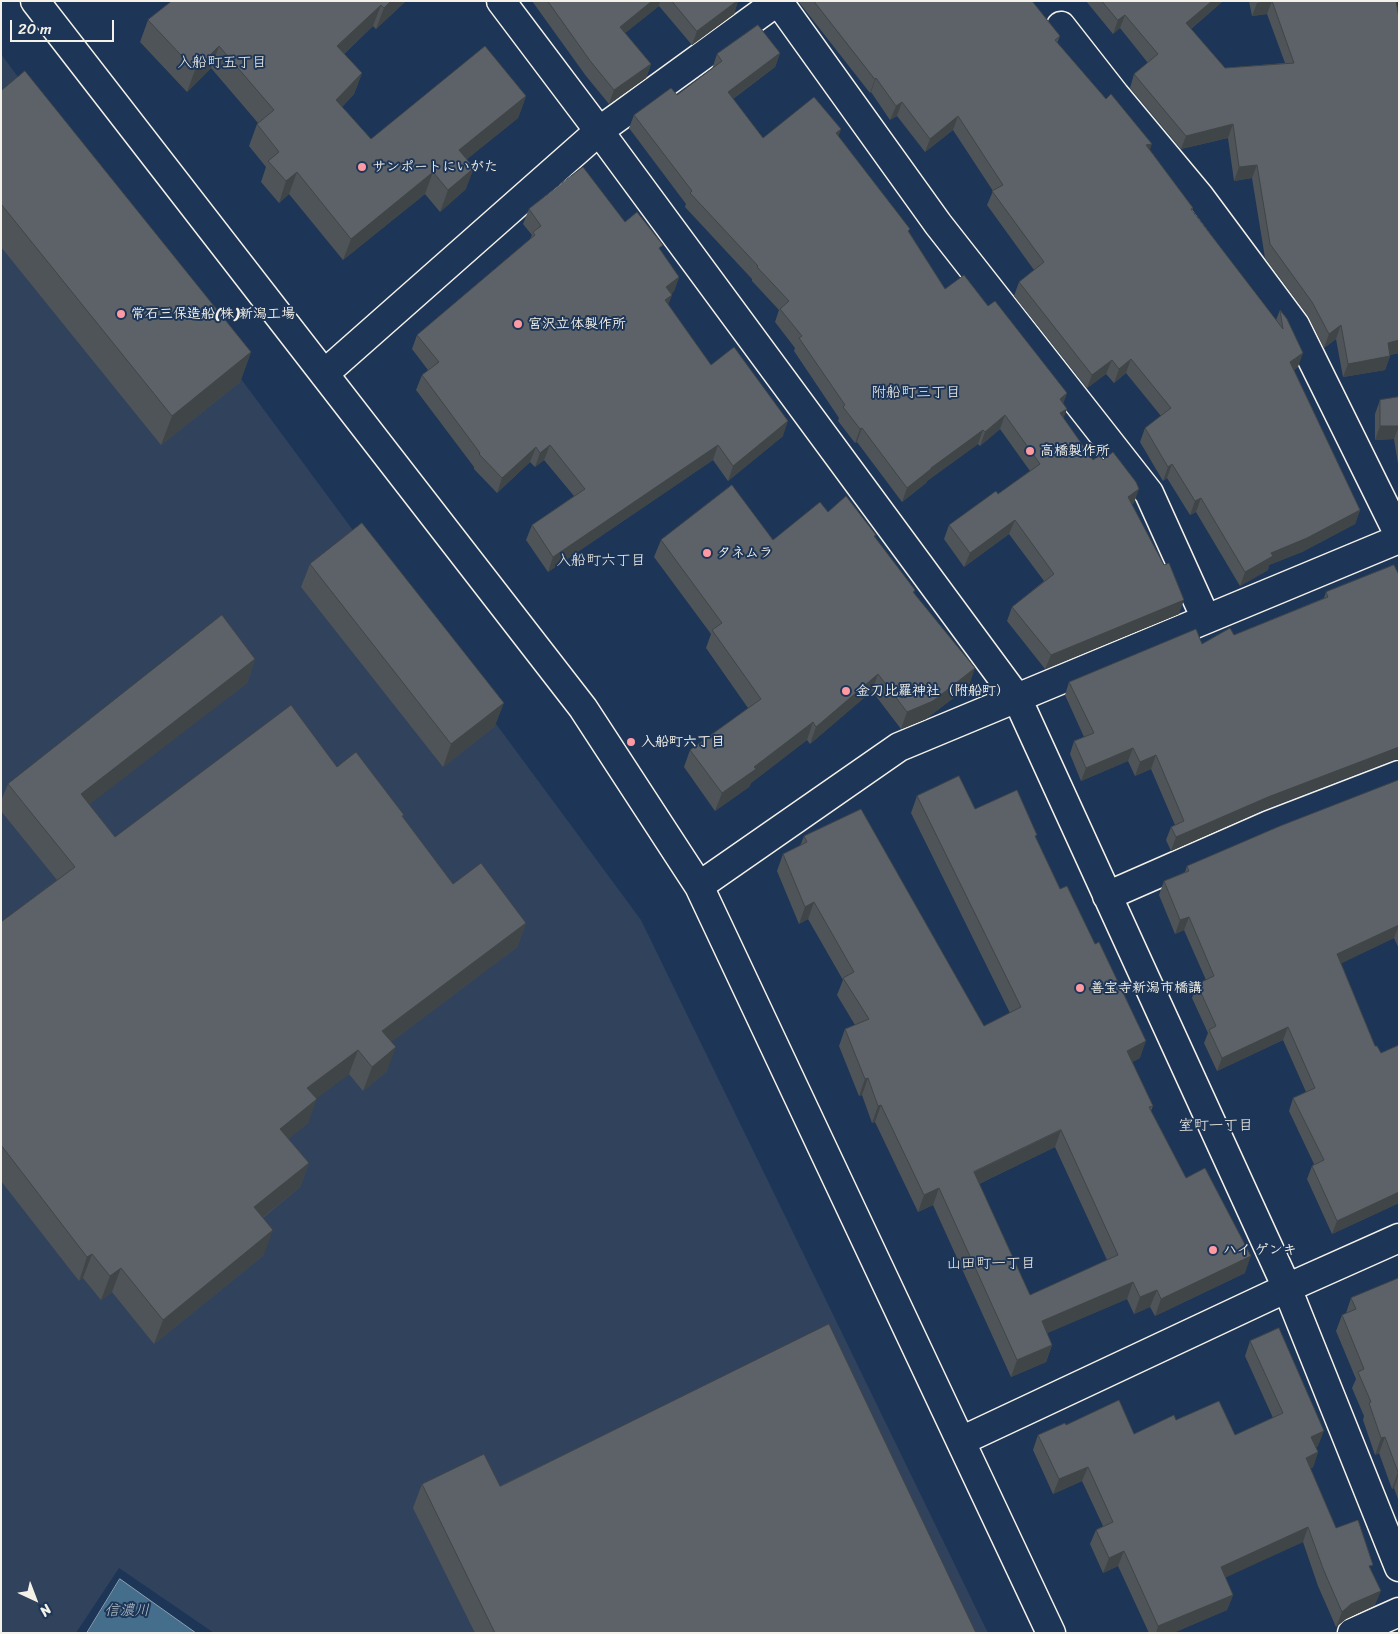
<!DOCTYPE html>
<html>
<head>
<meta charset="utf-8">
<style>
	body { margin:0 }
	#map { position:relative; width:1400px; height:1634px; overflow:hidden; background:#1d3557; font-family:Sriracha,sans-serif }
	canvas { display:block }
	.frame { position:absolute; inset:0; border:2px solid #f4f1e8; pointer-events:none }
	.north { position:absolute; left:10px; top:1574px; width:50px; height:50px; -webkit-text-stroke:4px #1d3557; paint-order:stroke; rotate:137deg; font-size:14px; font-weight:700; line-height:20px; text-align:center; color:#f4f1e8 }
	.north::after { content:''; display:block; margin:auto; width:18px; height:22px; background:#f4f1e8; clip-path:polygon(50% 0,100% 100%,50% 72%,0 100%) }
	.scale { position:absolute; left:10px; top:20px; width:104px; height:22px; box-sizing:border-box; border:2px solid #f4f1e8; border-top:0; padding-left:6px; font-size:15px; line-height:18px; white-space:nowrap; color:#f4f1e8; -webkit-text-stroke:4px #1d3557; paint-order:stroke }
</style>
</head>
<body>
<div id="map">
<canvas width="1400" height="1634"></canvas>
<div class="frame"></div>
<div class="north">N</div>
<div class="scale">20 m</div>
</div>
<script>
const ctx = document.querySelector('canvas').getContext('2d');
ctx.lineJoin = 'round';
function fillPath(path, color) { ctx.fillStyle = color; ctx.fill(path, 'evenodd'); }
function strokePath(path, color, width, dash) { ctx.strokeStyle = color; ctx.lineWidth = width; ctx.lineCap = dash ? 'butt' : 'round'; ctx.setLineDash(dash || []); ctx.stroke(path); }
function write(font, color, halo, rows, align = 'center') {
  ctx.font = font + ' Sriracha,"Klee One",sans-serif'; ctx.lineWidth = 4; ctx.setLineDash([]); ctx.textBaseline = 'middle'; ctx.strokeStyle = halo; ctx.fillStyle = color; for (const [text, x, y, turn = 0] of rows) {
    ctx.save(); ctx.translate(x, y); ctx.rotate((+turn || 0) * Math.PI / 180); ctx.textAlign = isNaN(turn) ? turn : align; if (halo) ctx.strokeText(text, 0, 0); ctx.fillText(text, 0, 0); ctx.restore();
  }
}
fillPath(new Path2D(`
	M1 54 641 920 988 1633H214L119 1568 76 1633H1Z`), '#30425c');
const water = new Path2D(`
	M120 1579 196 1633H87Z`);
fillPath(water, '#456e8d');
strokePath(water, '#8ba2b1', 1);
const minor = new Path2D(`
	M35 1 583 708 699 886 1051 1633
	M501 1 599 131 1017 698 1287 1288 1399 1567
	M778 1 938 224 1149 493 1206 619
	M1061 26 1115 95 1200 197 1295 325 1399 535
	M324 374 599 131 778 1
	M699 886 899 747 1399 539
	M1107 896 1269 825 1399 775
	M961 1441 1287 1288 1399 1238
	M1352 1633 1399 1612`);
strokePath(minor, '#f4f1e8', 31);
strokePath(minor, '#1d3557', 28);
fillPath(new Path2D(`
	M172 1H406L376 29 373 26 344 54 362 73 354 94 342 107 371 139 526 96 518 118 467 159 466 189 440 212 425 194 343 260 289 194 279 203 261 182 266 167 249 146 257 124 258 123 211 68 187 92 140 42 148 20Z
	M532 1H738L734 14 692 45 659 6 625 33 651 64 646 78 609 104 586 76Z
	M798 1H1032L1060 36 1057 43 1150 150 1193 208 1192 211 1276 320 1280 310 1298 367 1294 370 1360 510 1355 524 1302 552 1269 565 1268 570 1240 586 1196 512 1190 515 1167 478 1163 481 1140 442 1145 428 1161 416 1126 373 1114 383 1106 374 1087 388 1014 296 1019 282 1034 270 987 205 993 191 953 130 925 152 897 116 890 120 871 92 870 93Z
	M1086 1H1223L1191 29 1225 68 1285 63 1267 14 1252 16 1249 1H1396L1399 19V353L1390 355V356L1385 370 1343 377 1336 339 1324 348 1308 316 1265 258 1252 178 1234 181 1228 138 1181 149 1130 88 1134 74 1148 63 1120 28 1113 34Z
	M780 53 775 67 733 99 763 138 841 129 838 136 909 232 945 289 988 306 1067 393 1063 403V418L1093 460 1134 503 1132 504 1179 614 1045 669 1007 621 1012 607 1044 581 1009 534 964 567 944 539 949 525 998 494 1030 471 1000 429 980 446 978 444 927 481 926 483 902 502 857 442 855 443 838 421 839 418 794 351 795 348 775 322 779 310 752 281V279L685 207 686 204 629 128 634 115 677 95 712 69 717 54Z
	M1 91 251 352 240 382 161 445 1 247Z
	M529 209 625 222 661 251 679 277 674 291 671 294 672 295 668 304 711 365 783 436 728 481 713 460 548 572 526 540 532 525 574 496 544 460 535 467 530 462 497 493 474 469V467L416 390 422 375 428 370 412 349 417 335 530 239 532 235 523 224Z
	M1399 397V470L1394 439 1375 440V414L1380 400Z
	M876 535 875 537 915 590 914 593 969 686 926 719 901 729 872 691 810 744 807 740 751 783 749 787 715 811 684 767 690 750 748 708 706 648 711 634 654 557 661 540H773Z
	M310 564 495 726 443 767 301 587Z
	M1326 592 1393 760 1263 810 1171 851 1166 840 1171 827 1175 825 1151 769 1135 776 1128 761 1081 781 1070 754 1074 741 1084 737 1065 695 1069 682 1234 635 1324 598Z
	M255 659 247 683 89 804 115 837 337 767 404 815 403 817 453 884 526 923 517 947 391 1042 387 1071 363 1091 349 1074 316 1098 308 1123 288 1139 309 1163 300 1187 263 1218 264 1255 154 1344 112 1292 101 1300 83 1278 79 1281 1 1181V922L57 880 1 811V801L8 784Z
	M1399 780V949L1394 938 1341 963 1375 1046 1381 1053 1399 1045V1203L1332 1234 1307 1179 1312 1166 1314 1164 1289 1111 1293 1098 1306 1092 1283 1040 1217 1071 1204 1043 1208 1033 1192 998 1197 984 1206 980 1184 930 1175 934 1159 895 1164 881 1185 872 1187 866Z
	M917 796 975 809 1036 838 1140 1058 1132 1062 1153 1106 1151 1111 1186 1178 1245 1273 1155 1316 1150 1307 1134 1314 1127 1299 1047 1333 1052 1345 1046 1362 1011 1377 933 1205 918 1212 875 1122 872 1123 862 1095 859 1096 839 1046 845 1029 855 1025 837 995 843 980 808 919 799 924 777 871 783 854 800 846 804 836 984 1026 1010 1013 911 813ZM1055 1147 1107 1260 1030 1295 979 1184Z
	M1399 1278V1502L1394 1488 1392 1489 1379 1453 1375 1455 1363 1420 1364 1416 1352 1388 1356 1379 1336 1331 1342 1315 1346 1313 1351 1298Z
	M1250 1341 1318 1446 1316 1447 1318 1452 1313 1467 1310 1469 1336 1528 1371 1571 1375 1605 1346 1619 1336 1627 1318 1586 1303 1542 1225 1577 1233 1595 1227 1610 1173 1633H1149L1118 1566 1103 1573 1090 1544 1096 1530 1103 1526 1082 1481 1053 1494 1033 1450 1038 1435 1066 1425 1134 1434 1176 1420 1235 1435 1273 1418 1245 1356Z
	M422 1484 500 1486 976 1633H475L413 1508Z`), '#4f5459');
fillPath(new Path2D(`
	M391 1H406L376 29 384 8Z
	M652 1H660L659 6 615 41 620 27Z
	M737 1H738L734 14 692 45 697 31Z
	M1212 1H1223L1181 37 1186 23Z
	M1265 1H1272L1267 14 1252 16 1257 3Z
	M381 5 373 26 329 68 337 46Z
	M1125 15 1120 28 1113 34 1118 20Z
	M219 46 211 68 187 92 195 70Z
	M780 53 775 67 723 106 728 92Z
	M651 64 646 78 609 104 614 90Z
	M362 73 354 94 328 122 336 100Z
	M876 78 871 92 870 93 875 79Z
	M526 96 518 118 451 172 459 150Z
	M902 102 897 116 890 120 896 106Z
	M958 116 953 130 925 152 930 139Z
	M1233 124 1228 138 1181 149 1186 136Z
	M841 129 836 143V133Z
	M1152 144 1147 158 1146 145Z
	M1257 165 1252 178 1234 181 1239 167Z
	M474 168 466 189 440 212 448 190Z
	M297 172 289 194 279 203 286 181Z
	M433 172 425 194 343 260 351 239Z
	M679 277 674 291 660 302 666 287Z
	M672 295 666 310 665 300Z
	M1341 325 1336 339 1324 348 1329 334Z
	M1399 340V353L1383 356 1388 343Z
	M251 352 240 382 161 445 172 416Z
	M1303 353 1298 367 1285 376 1290 362Z
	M1390 356 1385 370 1343 377 1348 364Z
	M1131 359 1126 373 1114 383 1119 369Z
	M1112 360 1106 374 1087 388 1092 375Z
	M1067 393 1062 407 1060 399Z
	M1067 409 1062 423 1060 413Z
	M1005 415 1000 429 980 446 985 432Z
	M788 421 783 436 728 481 733 466Z
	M1380 426H1399L1394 439 1375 440Z
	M862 428 857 442 855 443 860 429Z
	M983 430 978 444 927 481 926 483 902 502 907 488 931 468Z
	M550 445 544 460 535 467 540 453Z
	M718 445 713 460 548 572 553 557Z
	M536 447 530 462 497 493 502 478Z
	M1172 464 1167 478 1163 481 1168 467Z
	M1139 489 1134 503 1123 511 1128 497Z
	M1201 498 1196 512 1190 515 1195 501Z
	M1360 510 1355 524 1302 552 1269 565 1268 570 1240 586 1245 572 1271 553Z
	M1015 520 1009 534 964 567 970 553Z
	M1184 600 1179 614 1045 669 1051 655Z
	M255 659 247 683 72 818 81 794Z
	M975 668 969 686 926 719 901 729 907 712Z
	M878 674 872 691 810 744 816 727Z
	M504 703 495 726 443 767 451 744Z
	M813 722 807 740 751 783 749 787 715 811 722 793 754 767Z
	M1399 747V760H1393L1263 810 1171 851 1176 837 1268 797Z
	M1133 748 1128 761 1081 781 1086 768Z
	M1156 755 1151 769 1135 776 1140 762Z
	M814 902 808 919 799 924 805 907Z
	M1189 917 1184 930 1175 934 1180 920Z
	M526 923 517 947 374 1055 382 1031Z
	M1399 925 1394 938 1332 968 1337 954Z
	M1288 1027 1283 1040 1217 1071 1222 1058Z
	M1146 1041 1140 1058 1120 1068 1127 1051Z
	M396 1047 387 1071 363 1091 372 1067Z
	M358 1050 349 1074 299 1112 307 1088Z
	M868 1078 862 1095 859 1096 865 1079Z
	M317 1099 308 1123 271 1153 280 1129Z
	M881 1105 875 1122 872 1123 878 1106Z
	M1061 1130 1055 1147 968 1189 974 1172Z
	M309 1163 300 1187 245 1232 254 1207Z
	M939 1188 933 1205 918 1212 924 1195Z
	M1399 1192V1203L1332 1234 1337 1221Z
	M273 1230 264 1255 154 1344 163 1320Z
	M92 1254 83 1278 79 1281 87 1257Z
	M1251 1256 1245 1273 1155 1316 1161 1299Z
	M121 1268 112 1292 101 1300 110 1276Z
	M1133 1282 1127 1299 1036 1338 1042 1321Z
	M1157 1290 1150 1307 1134 1314 1140 1297Z
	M1052 1345 1046 1362 1011 1377 1017 1360Z
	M1324 1431 1318 1446 1306 1451 1311 1437Z
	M1385 1437 1379 1453 1375 1455 1381 1438Z
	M1318 1452 1313 1467 1300 1473 1306 1458Z
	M1088 1467 1082 1481 1053 1494 1059 1479Z
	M1398 1472H1399V1474L1394 1488 1392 1489Z
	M1308 1527 1303 1542 1216 1582 1221 1567Z
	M1124 1551 1118 1566 1103 1573 1109 1558Z
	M1381 1591 1375 1605 1346 1619 1336 1627 1342 1612 1351 1604Z
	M1233 1595 1227 1610 1173 1633H1156L1158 1626Z`), '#404548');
const building = new Path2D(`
	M172 1H391L384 8 381 5 337 46 362 73 336 100 371 139 485 46 526 96 459 150 474 168 448 190 433 172 351 239 297 172 286 181 268 161 279 152 257 124 274 110 219 46 195 70 148 20Z
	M548 1H652L620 27 651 64 614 90 591 62Z
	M672 1H737L697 31Z
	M814 1H1032L1060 36 1055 40 1106 99 1111 94 1152 144 1146 145 1193 208 1191 209 1283 329 1280 310 1287 319 1303 353 1290 362 1360 510 1307 538 1271 553 1273 556 1245 572 1201 498 1195 501 1172 464 1168 467 1145 428 1171 408 1131 359 1119 369 1112 360 1092 375 1019 282 1044 262 992 191 1003 185 958 116 930 139 902 102 896 106 876 78 875 79Z
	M1102 1H1212L1186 23 1225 68 1294 63 1272 1H1396L1399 18V340L1388 343 1390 356 1348 364 1341 325 1329 334 1312 302 1270 244 1257 165 1239 167 1233 124 1186 136 1134 74 1158 54 1125 15 1118 20Z
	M758 25 780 53 728 92 763 138 814 97 841 129 836 133 910 229 908 231 945 289 964 275 988 306 995 301 1067 393 1060 399 1067 409 1060 413 1093 460 1100 455 1103 460 1113 452 1136 482 1139 489 1128 497 1164 565 1169 563 1184 600 1051 655 1012 607 1054 574 1015 520 970 553 949 525 996 491 998 494 1040 464 1005 415 985 432 983 430 931 468V469L907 488 862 428 860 429 843 407 845 405 799 338 802 336 780 309 789 301 757 267 758 266 690 193 692 191 634 115 671 88 677 95 722 61 717 54Z
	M25 71 251 352 172 416 1 204V91Z
	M583 167 625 222 637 212 663 245 659 248 679 277 666 287 672 295 665 300 711 365 734 347 788 421 733 466 718 445 553 557 532 525 585 489 550 445 540 453 536 447 502 478 479 454 480 453 422 375 439 362 417 335 535 235 533 232 541 226 529 209Z
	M1399 397V426H1380V400Z
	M732 485 773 540 820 502 828 512 846 496 876 535 874 536 915 590 913 592 975 668 933 701 907 712 878 674 816 727 813 722 754 767 756 769 722 793 690 750 761 699 712 630 722 623 661 540Z
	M362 523 504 703 451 744 310 564Z
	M1394 565 1399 575V747L1268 797 1176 837 1171 827 1184 821 1156 755 1140 762 1133 748 1086 768 1074 741 1094 733 1069 682 1196 629 1202 644 1230 628 1234 635 1328 597 1326 592Z
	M222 615 255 659 81 794 115 837 291 705 337 767 356 752 404 815 402 816 453 884 481 863 526 923 382 1031 396 1047 372 1067 358 1050 307 1088 317 1099 280 1129 309 1163 254 1207 273 1230 163 1320 121 1268 110 1276 92 1254 87 1257 1 1145V922L75 867 8 784Z
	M959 776 975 809 1017 790 1037 835 1035 836 1060 889 1067 886 1095 944 1099 942 1146 1041 1127 1051 1153 1106 1149 1107 1186 1178 1205 1168 1251 1256 1161 1299 1157 1290 1140 1297 1133 1282 1042 1321 1052 1345 1017 1360 939 1188 924 1195 881 1105 878 1106 868 1078 865 1079 845 1029 869 1019 843 978 854 972 814 902 805 907 783 854 807 842 804 836 861 809 984 1026 1021 1007 917 796ZM1061 1130 1118 1255 1030 1295 974 1172Z
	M1399 780V925L1337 954 1375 1046H1377L1381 1053 1399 1045V1192L1337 1221 1312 1166 1324 1160 1293 1098 1315 1088 1288 1027 1222 1058 1209 1030 1216 1026 1197 984 1214 976 1189 917 1180 920 1164 881 1189 871 1187 866 1280 826Z
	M1399 1278V1472H1398L1385 1437 1381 1438 1369 1403 1371 1402 1358 1372 1364 1369 1342 1315 1356 1309 1351 1298Z
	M829 1324 976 1633H495L422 1484 484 1454 500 1486Z
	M1279 1328 1324 1431 1311 1437 1318 1452 1306 1458 1336 1528 1358 1520 1373 1565 1369 1566 1381 1591 1351 1604 1342 1612 1324 1571 1308 1527 1221 1567 1233 1595 1158 1626 1124 1551 1109 1558 1096 1530 1113 1522 1088 1467 1059 1479 1038 1435 1065 1423 1066 1425 1119 1400 1134 1434 1174 1415 1176 1420 1219 1401 1235 1435 1283 1413 1250 1341Z`);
fillPath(building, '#5c6267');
strokePath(building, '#404548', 1);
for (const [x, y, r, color] of [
	[362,167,5,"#ff9aa2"],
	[121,314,5,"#ff9aa2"],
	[518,324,5,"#ff9aa2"],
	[1030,451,5,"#ff9aa2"],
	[707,553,5,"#ff9aa2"],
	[846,691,5,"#ff9aa2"],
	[631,742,5,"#ff9aa2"],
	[1080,988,5,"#ff9aa2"],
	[1213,1250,5,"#ff9aa2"]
]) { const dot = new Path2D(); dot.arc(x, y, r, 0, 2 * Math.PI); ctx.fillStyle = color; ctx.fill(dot); strokePath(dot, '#1d3557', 2); }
write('bold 14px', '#f4f1e8', '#1d3557', [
	["サンポートにいがた",372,167],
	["常石三保造船(株)新潟工場",131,314],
	["宮沢立体製作所",528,324],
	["高橋製作所",1040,451],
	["タネムラ",717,553],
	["金刀比羅神社（附船町）",856,691],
	["入船町六丁目",641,742],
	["善宝寺新潟市橋講",1090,988],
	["ハイ ゲンキ",1223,1250]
], 'left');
write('15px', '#f4f1e8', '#1d3557', [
	["入船町五丁目",222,63],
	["附船町三丁目",916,393],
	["入船町六丁目",601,561],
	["室町一丁目",1216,1126],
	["山田町一丁目",991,1264]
]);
write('italic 15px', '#b7c3c8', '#1d3557', [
	["信濃川",127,1611]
]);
</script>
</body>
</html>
